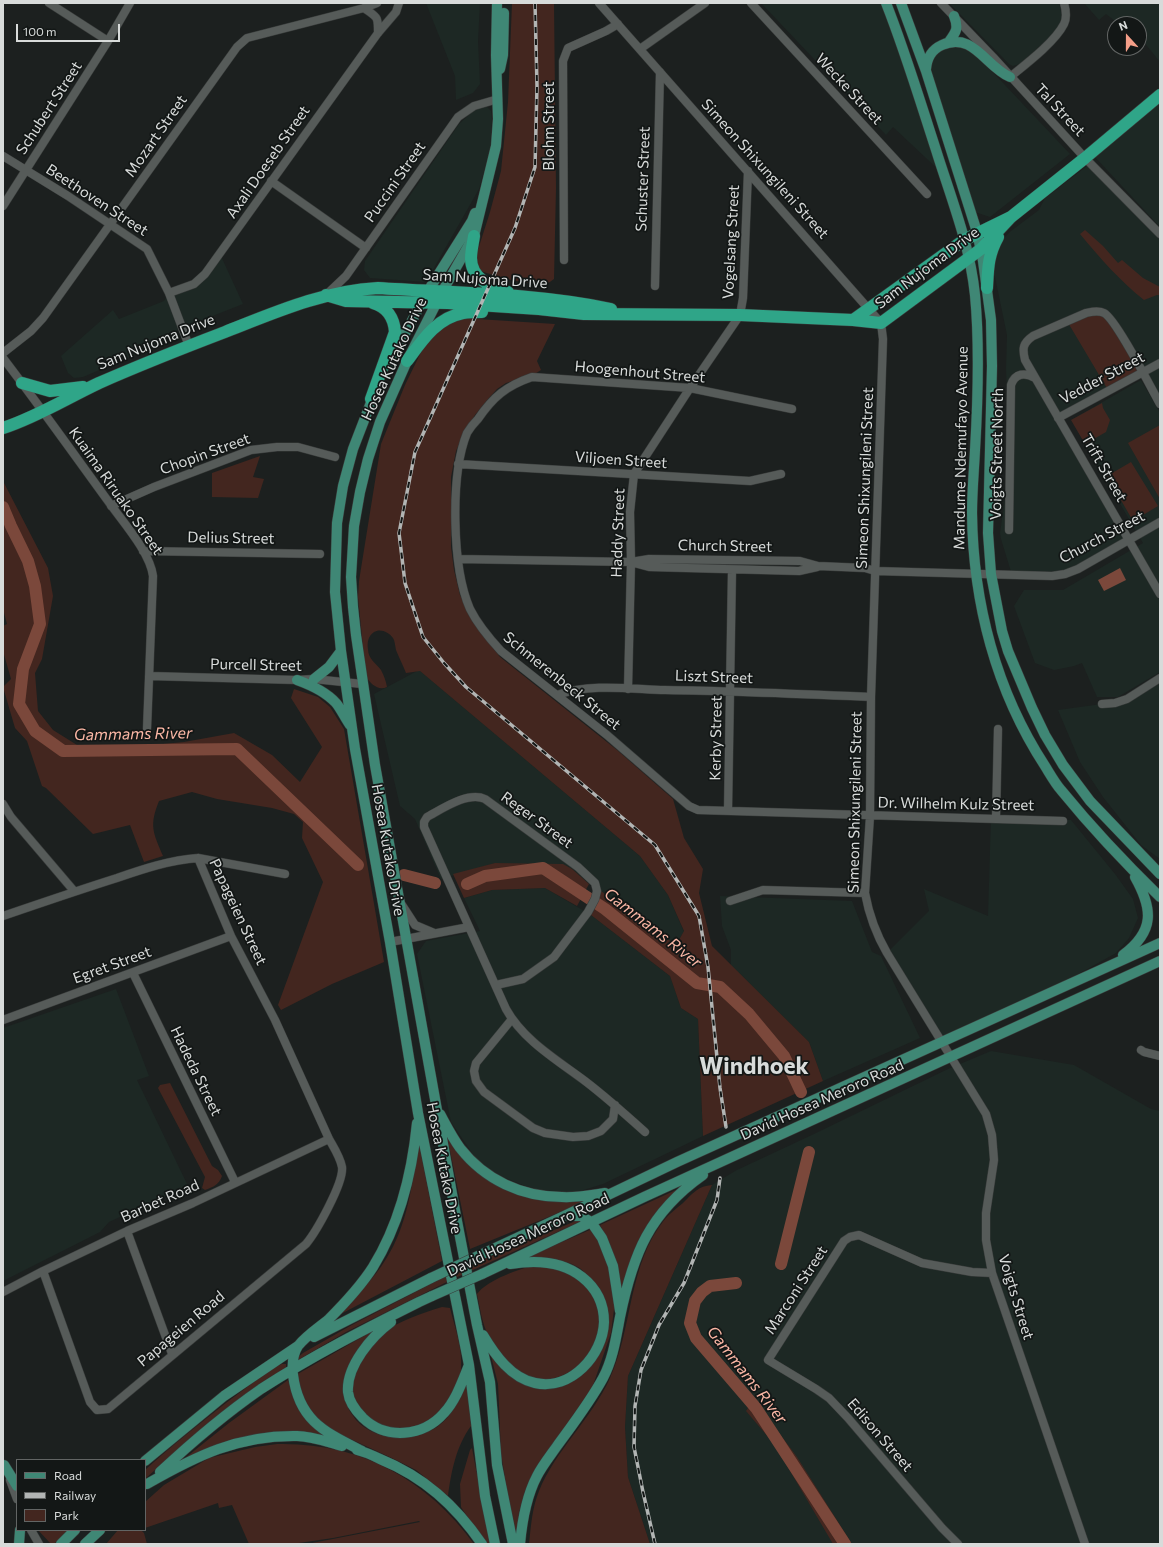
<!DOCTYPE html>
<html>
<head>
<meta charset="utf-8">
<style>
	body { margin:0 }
	#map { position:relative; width:1163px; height:1547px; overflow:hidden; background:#1c201f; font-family:Commissioner,sans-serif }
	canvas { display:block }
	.frame { position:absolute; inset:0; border:4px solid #d8dbda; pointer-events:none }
	.legend { position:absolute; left:16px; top:1459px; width:130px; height:72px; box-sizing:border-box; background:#131716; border:1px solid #626564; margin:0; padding:5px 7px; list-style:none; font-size:12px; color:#d8dbda }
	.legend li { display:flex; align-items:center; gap:8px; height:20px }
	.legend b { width:20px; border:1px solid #626564 }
	.north { position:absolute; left:1107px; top:16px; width:40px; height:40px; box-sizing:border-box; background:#131716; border:1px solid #626564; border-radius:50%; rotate:339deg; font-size:11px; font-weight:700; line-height:16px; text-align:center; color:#d8dbda }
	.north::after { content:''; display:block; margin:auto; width:14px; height:18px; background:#f49e88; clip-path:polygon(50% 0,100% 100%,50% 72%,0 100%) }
	.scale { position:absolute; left:16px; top:24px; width:104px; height:18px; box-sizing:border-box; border:2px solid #d8dbda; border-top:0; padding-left:5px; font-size:12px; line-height:14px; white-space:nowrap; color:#d8dbda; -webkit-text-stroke:3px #131716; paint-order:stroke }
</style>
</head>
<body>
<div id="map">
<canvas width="1163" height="1547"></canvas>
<div class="frame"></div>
<ul class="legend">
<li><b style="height:5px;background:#3f8775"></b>Road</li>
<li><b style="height:5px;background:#b2b5b4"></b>Railway</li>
<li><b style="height:11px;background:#43261f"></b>Park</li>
</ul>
<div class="north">N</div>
<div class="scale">100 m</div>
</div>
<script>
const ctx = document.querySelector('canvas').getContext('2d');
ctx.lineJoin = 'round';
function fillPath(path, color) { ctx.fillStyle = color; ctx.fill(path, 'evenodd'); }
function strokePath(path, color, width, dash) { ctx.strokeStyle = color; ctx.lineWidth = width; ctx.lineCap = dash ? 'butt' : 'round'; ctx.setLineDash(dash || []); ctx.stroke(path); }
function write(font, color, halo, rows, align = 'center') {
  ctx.font = font + ' Commissioner,sans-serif'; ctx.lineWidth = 3.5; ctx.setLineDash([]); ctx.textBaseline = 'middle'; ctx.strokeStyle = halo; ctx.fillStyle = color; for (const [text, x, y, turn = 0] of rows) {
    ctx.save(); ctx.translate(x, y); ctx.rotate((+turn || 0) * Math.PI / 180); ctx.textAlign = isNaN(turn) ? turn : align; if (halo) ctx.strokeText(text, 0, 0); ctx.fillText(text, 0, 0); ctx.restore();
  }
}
fillPath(new Path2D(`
	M426 3H480L478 41 480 84 473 93 456 100 455 76Z
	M761 3H886L943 174 893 127 886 135Z
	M949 3H1059L1062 16 1059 25 1051 36 1020 64 1013 66 1009 64Z
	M1084 3H1160V62L1139 36V24H1119L1106 14 1099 20Z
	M957 45 971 49 1070 154 990 217 975 212 930 73 933 56 946 47Z
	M1160 102V227L1094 156Z
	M480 107H487L491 111 492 120 490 150 479 189 426 282 370 278 364 270 365 261 459 124 472 112Z
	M1091 163 1160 234V404L1142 372 1058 418 1129 539 1065 574 1012 575 1001 539 1000 533 1010 464 1006 369 1007 335 994 272 995 259 999 248 1005 237 1011 231 1039 210 1045 198Z
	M220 254 243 304 177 330 174 338 83 377 74 378 68 373 61 356 113 310 119 319 164 301 169 293 194 284Z
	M1141 380 1160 413V672L1118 697H1097L1082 663 1074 666 1054 670 1035 663 1014 606 1024 590H1063L1143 543 1071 420Z
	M419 670 640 856 668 895 684 932 675 945 589 884 572 869 495 863 441 879 415 819 400 806 374 694Z
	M1160 677V859L1141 845 1103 797 1080 762 1058 710 1102 704 1115 703Z
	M991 818 1071 820 1115 874 1133 899 1138 918 1129 938 1116 953 1073 977 941 1041 887 953 929 911 924 889 988 916Z
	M545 888 591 915 670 976 681 1008 698 1019 703 1136 603 1184 577 1192 551 1193 525 1186 493 1173 474 1156 451 1122 417 954 426 941 480 931 464 898 492 890Z
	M720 896 852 901 872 952 881 956 920 1038 823 1081 809 1042 731 965V950L722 926Z
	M116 989 149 1076 137 1080 188 1186 109 1222 100 1232 3 1281V1028Z
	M991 1051 1074 1065 1151 1109 1160 1111V1544H650L628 1477 625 1427 628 1376 712 1185 737 1170 814 1134 948 1069Z`), '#1d2824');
fillPath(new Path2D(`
	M512 3H554L556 188 554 279 547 284C522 284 501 278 478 270L475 259 490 212 501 171 508 102Z
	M1085 230 1103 246 1118 263 1122 260 1143 278 1160 287V295H1157L1144 300C1120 281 1100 258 1080 234Z
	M1086 313H1104L1142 372 1108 390 1067 321Z
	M462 318 555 324 537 361 541 370 533 375 506 383 497 389 488 399 475 415 464 433 456 451 451 477V547L454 570 460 595 473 622 500 657 617 750 673 799 684 838 703 869 699 893 712 946 809 1042 823 1081 703 1136 698 1019 681 1008 670 976 591 915 597 905 601 891 676 945 684 931 668 895 640 856 420 671 406 673C403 665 399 658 396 650 395 646 395 641 393 638 389 632 380 628 374 632 368 636 367 643 368 649 368 659 376 663 381 670 384 676 386 681 387 687 378 691 371 684 366 677L358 597 359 581 381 444 405 385 426 342 439 329Z
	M1102 403 1103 408 1110 420 1106 432 1085 444 1071 420Z
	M1160 425V499L1128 443Z
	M260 456 253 477 264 479 258 498 212 497V473Z
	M1131 462 1158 506 1133 521 1107 476Z
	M3 481 48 568 53 596 42 659 35 673 38 711 53 730 77 745 142 746 184 742 234 733 272 755 300 782 322 747 291 698 294 689 318 697 330 707 344 729 384 962 332 984 281 1010 278 1005 323 882 302 838 303 822 294 814 272 808 217 799 192 792 159 801C149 826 153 832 163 856L144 862 130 825 93 834 46 788 42 786 27 741 15 728 3 687 11 679 3 651V626L7 624 3 609Z
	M495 863 563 864 572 869 589 884 577 906 545 888 492 890 464 898 453 874Z
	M170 1083 212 1166 218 1170 222 1176C219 1185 213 1187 205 1190L202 1188 205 1177 158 1088 160 1085Z
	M447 1136 492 1181 583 1200 585 1202 470 1249Z
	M419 1144 442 1261 339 1315C356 1296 373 1280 386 1259 408 1225 412 1183 419 1144Z
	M712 1185 628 1376 625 1427 628 1477 650 1544H529C531 1526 532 1508 539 1491 555 1451 592 1418 610 1378 633 1327 628 1264 665 1219 670 1213 677 1208 683 1203 693 1193 698 1186 712 1185Z
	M678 1189C641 1225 634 1247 622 1296 619 1270 612 1248 600 1225Z
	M578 1220H584L453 1279 346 1332 298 1360 297 1358 303 1353 350 1326 458 1270Z
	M592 1229 608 1263 615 1301 611 1333 590 1394 533 1474 525 1491 519 1512 517 1537 507 1490 501 1453 498 1384 491 1356 532 1385 577 1376 607 1319C600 1305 593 1285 585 1273 573 1258 543 1259 525 1258Z
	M537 1265C545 1267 567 1270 573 1273 576 1276 594 1294 596 1297 598 1301 598 1308 599 1312 605 1348 570 1387 533 1378 514 1373 499 1354 489 1337 482 1324 480 1308 477 1294 487 1280 521 1268 537 1265Z
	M442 1307 450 1308C455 1328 463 1349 461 1370 459 1385 449 1402 438 1412 435 1415 431 1420 427 1423 403 1439 360 1425 353 1395 349 1379 359 1363 368 1351 372 1346 376 1339 382 1334 400 1320 420 1314 442 1307Z
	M376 1329C371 1336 362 1343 359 1350 357 1355 348 1403 348 1407 349 1411 354 1417 356 1420 376 1442 413 1442 437 1427 453 1416 460 1398 467 1382L471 1426C456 1446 451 1473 448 1496L416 1470 396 1460 329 1429 309 1412 296 1375Z
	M282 1364H286V1368L176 1451 145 1479V1470C186 1433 229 1400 273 1368Z
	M288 1380 294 1398 330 1439 306 1434 206 1449 185 1458 229 1423Z
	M754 1399 797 1457 852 1544H833L786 1464 781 1452 746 1411Z
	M277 1444C359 1442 426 1478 474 1544H307L420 1522 419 1521 333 1538 292 1544H249L232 1505 219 1508 218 1503 145 1528V1502L164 1485 209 1458 255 1447Z
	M472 1448 490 1544H485L461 1507 460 1484 470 1450Z
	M38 1530H68L54 1544H51Z
	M118 1530H141L144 1533 147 1544H106Z`), '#43261f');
fillPath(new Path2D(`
	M1120 568 1126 580 1104 591 1098 580Z`), '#7b483b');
strokePath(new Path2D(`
	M3 507 11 526 28 561 35 586 40 624 23 669 19 704 35 731 63 751 237 749 358 865
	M404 875 435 883
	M467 884 485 876 543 868 605 909 697 983 720 987 749 1014 784 1056 801 1092
	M781 1264 809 1152
	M736 1283 710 1286 702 1292 695 1301 690 1323 696 1338 756 1408 845 1544`), '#7b483b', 12);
const minor = new Path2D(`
	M49 3 108 41
	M599 3 881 323 883 339 871 697 870 816 865 893C869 915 876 934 887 953L986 1114 992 1135 994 1160 986 1213V1240L992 1273 1085 1544
	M751 3 927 194
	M941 3 993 57 1085 158 1160 234
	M364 8C378 18 378 16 378 33
	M640 49 705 3
	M1010 77C1026 64 1055 42 1064 24 1067 18 1066 10 1064 3
	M3 156 68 196 147 249 169 293 189 346
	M271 181 366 248
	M3 206 108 41 130 3
	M564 260 563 61 568 48 606 31 618 24
	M655 286 660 72
	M169 293 194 284 205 274 378 33 396 12 399 3
	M326 295 346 276 458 117 474 106 498 99
	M3 353 31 331 43 318 237 47 247 38 364 8 377 3
	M3 358C39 405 73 453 108 501 122 521 150 552 153 576L147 729
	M1160 404C1151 388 1116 319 1104 313 1098 310 1091 312 1086 313L1033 336C1023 343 1022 348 1025 360L1160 594
	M792 409 690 388 532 377C506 386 493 397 478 419 474 423 470 428 467 433 450 475 452 568 470 609 478 625 489 638 501 651L607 735 689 806 698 810 1063 821
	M1058 418 1160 363
	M458 464 733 480 750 481 781 474
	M111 506 154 487 251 450 277 447H298L335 457
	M1009 530 1011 385C1015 373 1025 372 1035 378
	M143 551 320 554
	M458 559 631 562 649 559 800 561 818 566 865 568 875 571 1052 576 1065 574 1078 569 1160 522
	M634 563 649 567 799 571 817 567
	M149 676 297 680 314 679 362 684
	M628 689 631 562 630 512 634 474 690 388 740 315 743 298 748 171
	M557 695C591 683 630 689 665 690 734 691 802 694 871 697
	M1102 704 1115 703 1127 699 1160 678
	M3 804 11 817 74 891
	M728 811 732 570
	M996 818 998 729
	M730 901 763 890 865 893
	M402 905 415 925 434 933
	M3 916C41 903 79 890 117 878 143 869 170 860 198 858L285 874
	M390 942 469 927
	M133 973 235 1182
	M496 985 523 979 554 957 588 912 595 899 597 891 595 883 578 867 485 799C468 791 442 809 427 817L424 822V827L506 1009C523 1040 557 1060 585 1081 606 1097 625 1114 645 1132
	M512 1019 476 1063 474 1071 476 1081 484 1092 533 1128 545 1133 573 1137 588 1136 601 1131 613 1119 615 1105
	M3 1020 231 936
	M1141 1050 1144 1052 1160 1056
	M127 1231 172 1354
	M43 1271 90 1402 97 1410 108 1409 306 1244C316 1232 344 1183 342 1167 340 1157 334 1148 329 1139L275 1020 231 936 198 858
	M3 1292 43 1271 127 1231 193 1203 329 1139
	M10 1480 17 1499
	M31 1530 39 1544
	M958 1544 942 1528 848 1418 829 1398 816 1389 768 1360 844 1241 850 1237 859 1235 922 1263 972 1272 992 1273`);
const major = new Path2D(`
	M497 3 496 55 498 119 496 146 486 187 474 236 442 292 407 361 380 422 368 459 360 492 354 526 351 577 353 607 356 635 375 765 456 1216 477 1325 490 1382 497 1465 513 1544
	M886 3C905 51 920 101 936 150 951 198 970 245 975 295 980 347 978 399 975 450 974 471 972 492 972 513 973 603 996 691 1045 766 1050 774 1055 783 1061 790 1092 828 1126 864 1160 897
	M901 3 926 71 977 232 983 261 991 320 992 366 988 533 991 574 1002 631 1008 651 1032 708 1045 735 1063 765 1090 801 1160 874
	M948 43C956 32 959 29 954 16
	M500 69 503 55 504 13
	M926 69C927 58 931 50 942 45 973 31 986 67 1010 77
	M388 365 428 291 472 221 475 213
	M375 392 353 449 343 486 337 523 335 592 341 651 355 749 390 942 418 1113 469 1365 485 1496 495 1544
	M314 679 329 667 341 651
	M297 680C311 685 326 692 336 703 341 709 345 718 350 725
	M1123 955C1155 931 1153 909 1135 877
	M440 1114C446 1125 452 1137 460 1148 485 1180 522 1197 562 1197 576 1198 591 1195 605 1193
	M566 1216H581L591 1222 602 1238 613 1266 620 1311
	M478 1256 564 1216 677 1162 1160 943
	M482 1274 644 1197 1160 961
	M391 1322C372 1336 346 1366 348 1392 349 1402 356 1411 363 1418 386 1440 423 1437 444 1413 456 1400 462 1382 469 1365
	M483 1335C495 1355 511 1378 535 1383 571 1391 603 1355 604 1322 604 1304 596 1288 582 1277 561 1260 534 1260 510 1264
	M314 1337 431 1278
	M357 1450C365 1452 372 1455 380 1459 424 1477 455 1505 482 1544
	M362 1451C325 1432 299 1421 293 1375 292 1365 292 1355 298 1346 306 1336 318 1328 328 1320 344 1304 361 1286 373 1267 400 1223 412 1174 417 1123
	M145 1461 224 1396 298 1346
	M4 1465 17 1486
	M160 1472C192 1442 225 1414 261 1389 312 1356 365 1329 419 1302L432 1296
	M147 1484C196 1456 238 1435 297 1436 312 1436 327 1442 342 1446
	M19 1544 20 1530
	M61 1544 75 1530
	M85 1544 100 1530
	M520 1544C522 1522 526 1497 537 1476 542 1466 550 1456 557 1446 573 1424 590 1402 603 1378 613 1359 616 1338 620 1317 633 1254 649 1213 703 1175`);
const highway = new Path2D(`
	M474 236C473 243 471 251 471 258 471 279 491 287 508 292
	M987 288C988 268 988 255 998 237
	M326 295 346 301 448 303 539 309 584 314 740 315 853 320 881 323 981 249 1011 217
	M853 320 964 240 1011 217 1085 158 1160 95
	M407 361C421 342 436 318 463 313 469 312 475 312 482 312
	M22 383 50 391 83 387
	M371 399 395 332C394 318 387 307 373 303
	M3 428C37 417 67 398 99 383 140 365 183 348 225 332 276 312 323 291 378 288 456 293 534 293 611 309`);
strokePath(minor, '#393c3b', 9);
strokePath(major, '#393c3b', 11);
strokePath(highway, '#393c3b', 13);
strokePath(minor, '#565b59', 8);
strokePath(major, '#3f8775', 10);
strokePath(highway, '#2fa588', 12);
const rail = new Path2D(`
	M535 3 537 86 535 167 515 228 415 452 399 533 405 583 423 637 444 663 466 687 655 845 699 916 708 967 720 1088 726 1127
	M655 1544 643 1492 634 1447 635 1406 641 1370 659 1325 684 1283 717 1200 720 1178`);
strokePath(rail, '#b2b5b4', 3.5);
strokePath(rail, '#131716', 2, [6]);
const majorBridge = new Path2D(`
	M431 1278 478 1256
	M432 1296 482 1274`);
strokePath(majorBridge, '#393c3b', 11, []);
strokePath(majorBridge, '#3f8775', 10);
write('15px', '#d8dbda', '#131716', [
	["Wecke Street",849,89,47],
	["Schubert Street",49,108,-57],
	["Tal Street",1060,110,47],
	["Blohm Street",549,126,-90],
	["Mozart Street",156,136,-55],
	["Axali Doeseb Street",268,162,-55],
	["Simeon Shixungileni Street",765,169,48],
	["Schuster Street",643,179,-88],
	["Puccini Street",395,182,-55],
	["Beethoven Street",97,200,33],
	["Vogelsang Street",731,242,-87],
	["Sam Nujoma Drive",927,268,-37],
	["Sam Nujoma Drive",485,279,4],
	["Sam Nujoma Drive",156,342,-22],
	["Hosea Kutako Drive",394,359,-65],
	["Hoogenhout Street",640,372,5],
	["Vedder Street",1102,378,-28],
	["Mandume Ndemufayo Avenue",961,448,-89],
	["Chopin Street",205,454,-20],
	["Voigts Street North",997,454,-89],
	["Viljoen Street",621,460,4],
	["Trift Street",1104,468,60],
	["Simeon Shixungileni Street",865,478,-88],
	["Kuaima Riruako Street",116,491,55],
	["Haddy Street",618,533,-88],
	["Church Street",1102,537,-28],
	["Delius Street",231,538,1],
	["Church Street",725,546,1],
	["Purcell Street",256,665,1],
	["Liszt Street",714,677,2],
	["Schmerenbeck Street",562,681,39],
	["Kerby Street",716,738,-89],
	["Simeon Shixungileni Street",855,802,-89],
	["Dr. Wilhelm Kulz Street",956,804,1],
	["Reger Street",537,820,36],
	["Hosea Kutako Drive",388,850,80],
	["Papageien Street",238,912,65],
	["Egret Street",112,965,-20],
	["Hadeda Street",196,1071,64],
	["David Hosea Meroro Road",822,1100,-24],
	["Hosea Kutako Drive",444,1168,79],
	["Barbet Road",160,1201,-24],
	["David Hosea Meroro Road",528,1235,-25],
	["Marconi Street",796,1290,-57],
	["Voigts Street",1016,1297,73],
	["Papageien Road",181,1329,-40],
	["Edison Street",880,1435,49]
]);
write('italic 16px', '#fbb7a5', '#131716', [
	["Gammams River",133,734,-1],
	["Gammams River",653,928,38],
	["Gammams River",747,1375,52]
]);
write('bold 23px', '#d8dbda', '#131716', [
	["Windhoek",754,1066]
]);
</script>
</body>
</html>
